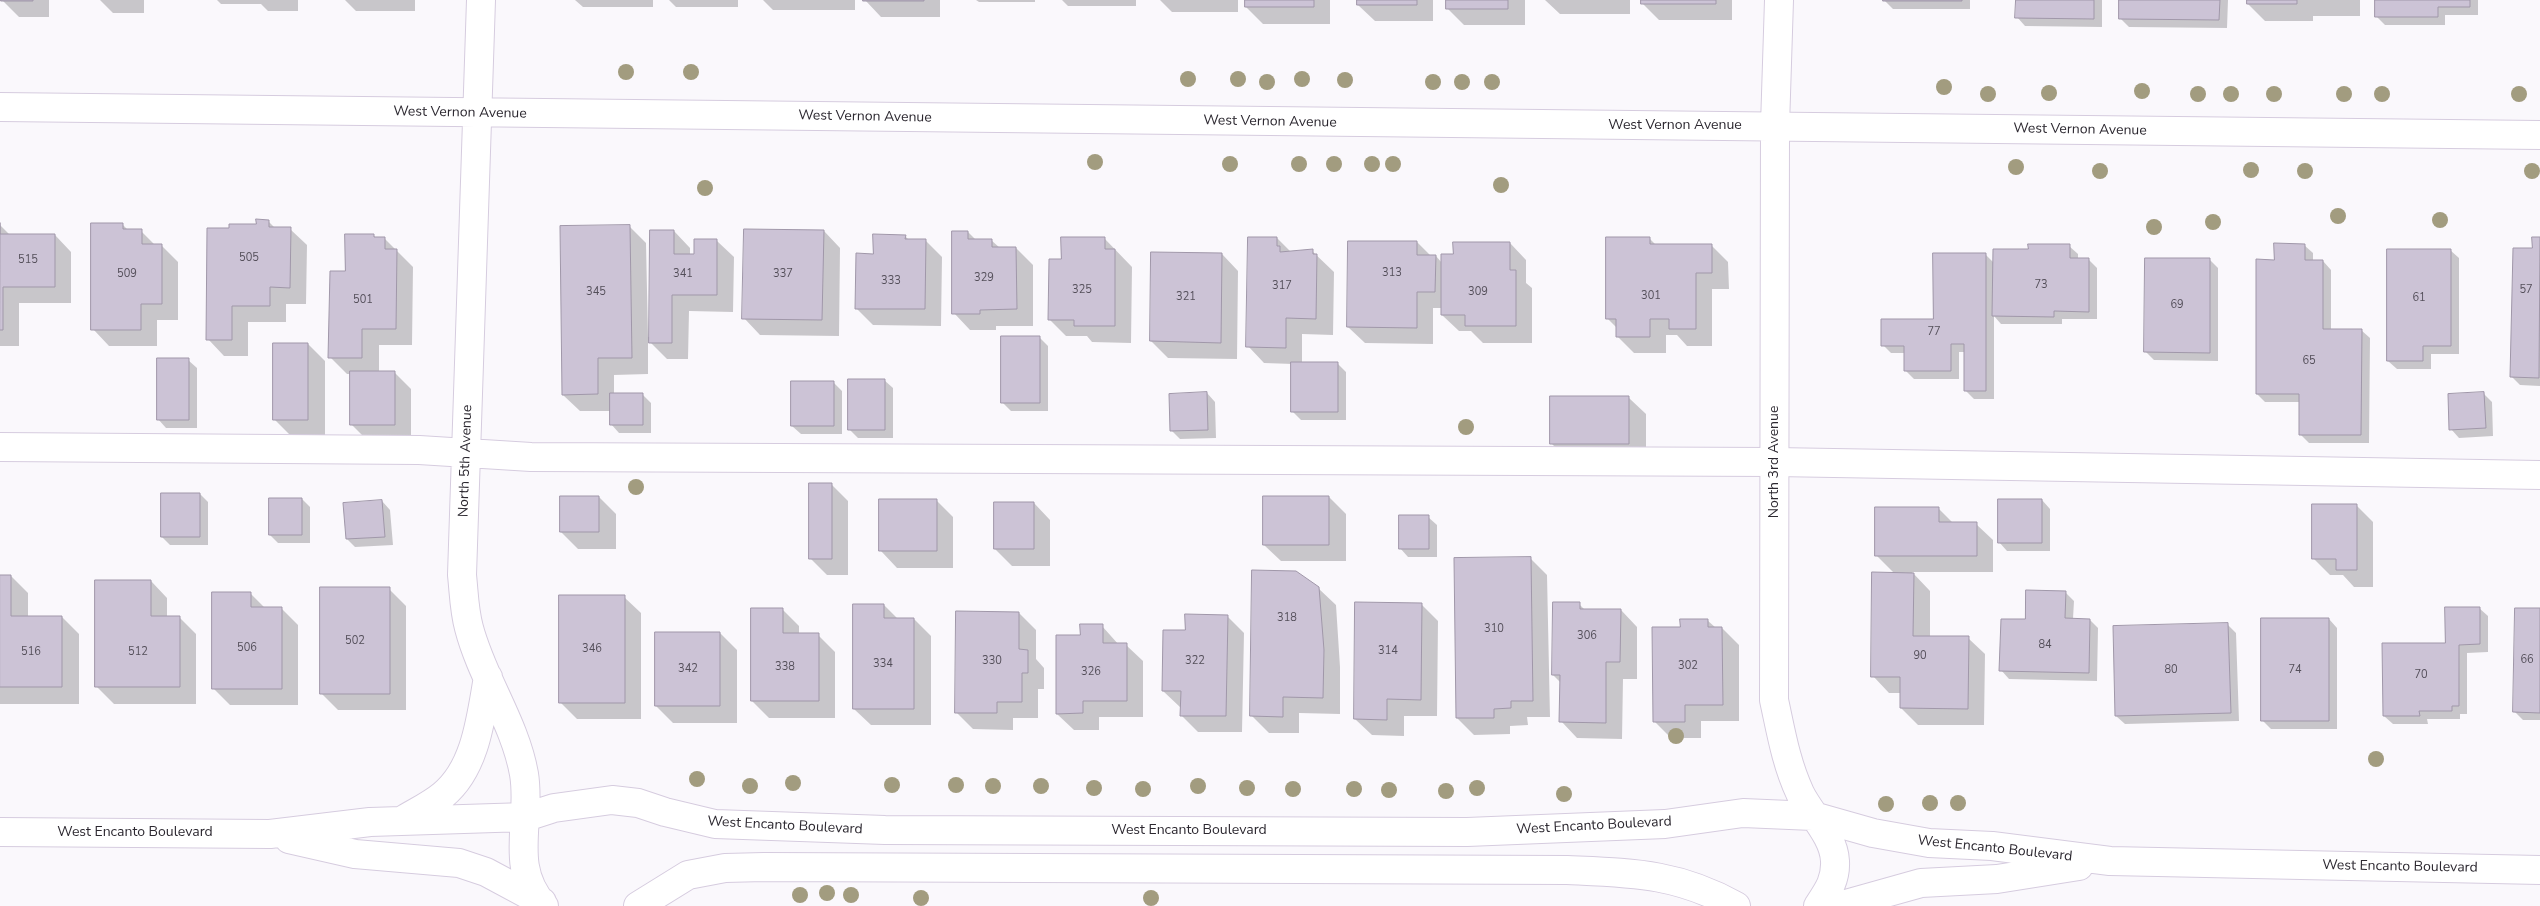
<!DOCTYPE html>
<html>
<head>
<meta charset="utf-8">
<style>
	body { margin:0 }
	canvas { display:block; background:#faf8fc }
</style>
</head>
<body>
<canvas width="2540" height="906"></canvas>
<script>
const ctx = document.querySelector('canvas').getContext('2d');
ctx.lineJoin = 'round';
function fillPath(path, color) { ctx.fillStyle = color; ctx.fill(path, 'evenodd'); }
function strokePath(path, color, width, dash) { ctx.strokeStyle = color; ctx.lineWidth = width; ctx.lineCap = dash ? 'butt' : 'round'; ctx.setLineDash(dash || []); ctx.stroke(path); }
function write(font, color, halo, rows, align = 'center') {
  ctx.font = font + ' "Nunito Sans",sans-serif'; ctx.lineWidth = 4; ctx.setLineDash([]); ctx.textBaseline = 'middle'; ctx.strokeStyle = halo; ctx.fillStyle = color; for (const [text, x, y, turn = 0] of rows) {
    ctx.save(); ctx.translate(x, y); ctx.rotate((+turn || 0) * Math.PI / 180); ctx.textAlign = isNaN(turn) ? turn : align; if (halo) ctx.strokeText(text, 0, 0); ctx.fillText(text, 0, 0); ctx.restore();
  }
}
fillPath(new Path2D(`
	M2 0H49V17H19Z
	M100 0H144V13H113Z
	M217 0H298V11H268L261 4H221Z
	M345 0H415V11H356Z
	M575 0H653V7H583Z
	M669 0H738V7H676Z
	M763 0H855V10H773Z
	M865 0H940V17H881Z
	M976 0H1035V2H979Z
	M1062 0H1136V6H1068Z
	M1160 0H1238V12H1172Z
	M1246 0H1330V24H1263L1246 7Z
	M1358 0H1433V21H1375L1358 5Z
	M1447 0H1525V25H1464L1447 8Z
	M1545 0H1630V14H1560Z
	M1642 0H1732V20H1659L1642 3Z
	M1884 0H1970V9H1893Z
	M2017 0H2102V27L2025 26 2017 17Z
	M2121 0H2228L2227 28 2129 27 2120 18Z
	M2248 0H2360V16H2313V21H2265L2248 4Z
	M2377 0H2478V15H2445V25H2385L2377 17Z
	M268 221 276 229H290L307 245 306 304H286V322H248V356H224L208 339 231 229 257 225Z
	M122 224 129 231H141L155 245H161L178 262V320H157V346H109L93 329Z
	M0 225 10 235H55L71 252V303H19V346H0Z
	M629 226 646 243 648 337H650L674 231 690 248V255H696L717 241 734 257 733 312 689 311 688 359H667L648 340V374L614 375V394H642L651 403V433H619L611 424V411H580L563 395Z
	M824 231 840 248 839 336 760 335 744 318Z
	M968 232 976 240H991L1000 248H1016L1033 265V326H996V330H970L954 313Z
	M373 235 377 239H385L413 267 412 345H379V372H394L411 389V441H368L351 424V374H347L330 357 346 272Z
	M905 236 910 241H926L942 257 941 326 873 325 856 308 874 255Z
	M1104 238 1132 267 1131 343 1092 342 1087 336H1066L1050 320 1062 260Z
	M1277 238 1292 253H1296V251H1312L1334 272 1333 335 1302 334V363H1337L1346 372V420H1301L1293 412V364L1264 363 1248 346Z
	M1649 238 1656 245H1711L1728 262 1729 289H1712V346H1687L1677 335H1666V353H1634L1618 337V329L1608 319Z
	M2534 239H2540V386L2520 385 2512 377Z
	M1417 242 1431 256H1436L1442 263 1455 255 1510 243 1526 260V283L1532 288V343H1483L1471 331H1459L1442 315V308H1433V344L1365 343 1348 327Z
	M2304 245 2313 253V261H2323L2331 270V330H2361L2370 338 2369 443H2309L2301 435V402H2265L2257 394 2276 261Z
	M2069 246 2078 254V259L2089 260 2097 268V319H2062V324H2001L1994 316V399H1974L1965 390V352H1959V379H1914L1905 370V353H1891L1883 345 1934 321 1985 254 1994 263 2029 251Z
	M2450 250 2459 258V354H2431V369H2397L2388 361Z
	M1222 254 1238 271 1237 359 1168 358 1151 341Z
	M2210 260 2218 268V361L2154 360 2145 351Z
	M1040 338 1048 346V411H1011L1002 402Z
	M308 344 325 361V436H291L274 419Z
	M188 360 197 368V428H166L158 419Z
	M884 380 893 388V438H858L849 429Z
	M833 382 842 391V434H801L792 426Z
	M1207 393 1215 402 1216 438 1180 439 1172 431Z
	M2483 393 2492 402 2493 436 2459 438 2451 429Z
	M1629 398 1646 414V460H1568L1551 443Z
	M831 484 848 501V575H827L811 559Z
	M200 494 208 502V545H170L162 537Z
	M599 497 616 514V549H578L561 532Z
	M1329 497 1346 514V561H1281L1264 545Z
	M302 499 310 507V543H278L270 535Z
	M936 500 953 517V568H897L881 551Z
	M2042 500 2050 509V551H2007L1999 542Z
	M382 501 390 510 393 545 355 547 347 539Z
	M1034 503 1050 520V566H1012L995 549Z
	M2356 505 2373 522V587H2354L2343 575H2330L2314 559Z
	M1938 508 1954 524H1976L1993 540V572H1912L1930 591V637L1968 638 1985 654 1984 725H1918L1901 708V693H1889L1873 676 1895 574 1876 555Z
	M1428 517 1437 525V557H1408L1400 548Z
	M1530 558 1547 575 1550 717H1527L1528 725 1510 726V734L1474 735 1457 718Z
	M0 576H11L28 593V617H62L79 634V704H0Z
	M151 581 167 598V617H179L196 634V704H114L97 687Z
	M1318 588 1336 605 1340 667V714L1299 713V733H1269L1252 716Z
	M389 589 406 606V710H338L321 693Z
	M2065 592 2074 601 2073 619 2090 620 2098 628 2097 681 2009 679 2001 670 2027 621Z
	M251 594 265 608H281L298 625V705H230L213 688Z
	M624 597 641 613V719H577L560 702Z
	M1421 604 1438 621 1437 716H1404V736L1372 735 1355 719Z
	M1579 604 1585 610H1621L1637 627V679H1623L1622 739 1577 738 1561 721V683L1553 675Z
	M884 605 898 619H914L931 636V725H871L854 709Z
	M2479 608 2488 616V652L2467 653V714H2460V719H2427L2428 724H2393L2384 716Z
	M782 609 799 626V635H818L835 652V718H769L752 701Z
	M2540 610V720H2523L2514 711Z
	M1019 613 1036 630V659L1044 668V689H1038V718H1013V730L973 729 956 712Z
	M1227 616 1244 633 1242 732H1198L1181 715V708L1163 691 1187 631Z
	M2329 619 2337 628V729H2271L2263 721Z
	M1707 620 1716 628H1722L1739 645V721H1701V738H1671L1654 721 1682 628Z
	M2227 624 2236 633 2239 721 2125 724 2116 716Z
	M1102 626 1119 645H1126L1143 661V717H1099V730H1074L1057 714 1082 636Z
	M720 633 737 650V723H673L656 706Z`), '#0003');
const building = new Path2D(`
	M1 0H33V1H1Z
	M863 0H924V1H863Z
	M1245 0H1314V7H1245Z
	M1357 0H1417V5H1357Z
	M1446 0H1508V9H1446Z
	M1641 0H1716V4H1641Z
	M1883 0H1962V1H1883Z
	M2016 0H2094V19L2015 18Z
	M2119 0H2220L2219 20 2119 19Z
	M2247 0H2297V4H2247Z
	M2375 0H2470V7H2438V17H2375Z
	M256 219 269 220V227H291L290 288 270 287V306H232V340H206L207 228H229V224H256Z
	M0 223V234H55V287H3V330H0Z
	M91 223H123V229H142V244H162V304H141V330H91Z
	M630 225 632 358H598V394L562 395 560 226Z
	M744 229 824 230 822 320 742 319Z
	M650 230H674V254H694V239H717V295H672V343H649Z
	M952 231H968V239H992V247H1016L1017 309 980 310V314H952Z
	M345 234H374V237H385V249H397L396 329H362V358H328L330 271H345Z
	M873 234 906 235 905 239H926L925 309H855L856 253 873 254Z
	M1061 237H1105V249H1115V326H1074V320H1048L1049 259H1061Z
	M1248 237H1277V246H1280V252L1313 249V254H1317L1316 319 1286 318V348L1246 347Z
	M1606 237H1650V244H1712V273H1696V329H1669V319H1650V337H1616V319H1606Z
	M2532 237H2540L2539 378 2510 377 2513 248H2532Z
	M1348 241H1417V255H1436L1435 292H1417V328L1347 327Z
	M1453 242H1510V270H1516V326H1465V315H1441V254H1453Z
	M2274 243 2305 244V260H2323V329H2362L2361 435H2299V394H2256V259L2274 260Z
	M2028 244H2070V258H2089V312L2054 311V317L1992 316 1993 249H2028Z
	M2387 249H2451V346H2423V361H2387Z
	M1151 252 1222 253 1221 343 1150 341Z
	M1933 253H1986V391H1964V344H1951V371H1904V346H1881V319H1933Z
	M2145 258H2210V353L2144 352Z
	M1001 336H1040V403H1001Z
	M273 343H308V420H273Z
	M157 358H189V420H157Z
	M1291 362H1338V412H1291Z
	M350 371H395V425H350Z
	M848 379H885V430H848Z
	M791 381H834V426H791Z
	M1207 392 1208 430 1170 431 1169 394Z
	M2484 392 2486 428 2449 430 2448 394Z
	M610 393H643V425H610Z
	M1550 396H1629V444H1550Z
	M809 483H832V559H809Z
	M161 493H200V537H161Z
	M560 496H599V532H560Z
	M1263 496H1329V545H1263Z
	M269 498H302V535H269Z
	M879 499H937V551H879Z
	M1998 499H2042V543H1998Z
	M382 500 385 537 346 539 343 503Z
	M994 502H1034V549H994Z
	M2312 504H2357V570H2336V559H2312Z
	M1875 507H1939V522H1977V556H1875Z
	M1399 515H1429V549H1399Z
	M1531 557 1533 701H1511V708L1494 709V718H1456L1454 558Z
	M1252 570 1296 571 1319 587 1324 650 1323 698 1283 697V717L1250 716Z
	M1872 572 1914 573 1913 636H1969L1968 709 1900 708V677H1871Z
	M0 575H11V616H62V687H0Z
	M95 580H151V616H180V687H95Z
	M320 587H390V694H320Z
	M2026 590 2066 591 2065 618 2090 619 2089 673 1999 671 2001 619H2025Z
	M212 592H251V607H282V689H212Z
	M559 595H625V703H559Z
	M1355 602 1422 603 1421 700 1387 699V720L1354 719Z
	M1553 602H1580V609H1621L1620 662H1606V723L1559 722 1560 675H1552Z
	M853 604H884V618H914V709H853Z
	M2445 607H2480V644L2459 645V706H2452V711H2419L2420 716H2383L2382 643H2445Z
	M751 608H783V633H819V701H751Z
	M2515 608H2540V713L2513 712Z
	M956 611 1019 612V649L1028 650V673H1022V702H997V713H955Z
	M1185 614 1228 615 1226 716H1180L1181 691H1162L1163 630H1185Z
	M2261 618H2329V721H2261Z
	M1680 619H1708V627H1722L1723 705H1685V722H1653L1652 627H1680Z
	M2228 623 2231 713 2115 716 2113 626Z
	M1080 624H1103V643H1127V701H1083V713L1056 714V635H1080Z
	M655 632H720V706H655Z`);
fillPath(building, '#ccc3d6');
strokePath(building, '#a097a9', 1);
const minor = new Path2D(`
	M481 0 462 575C464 593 464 610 469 628 482 678 515 723 524 774 532 822 508 866 544 906
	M1779 0 1775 126 1774 700C1781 732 1786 763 1800 793 1810 814 1834 836 1835 861 1836 880 1828 891 1818 906
	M0 107 2540 135
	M0 447 419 450 531 457 1775 462 2540 475
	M403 820C416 812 431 805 443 795 476 768 481 717 488 677
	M0 832 270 834 370 822 526 817 554 808 612 800 638 803 665 812 715 824 885 830 1467 832 1665 824 1743 813 1813 816 1873 833 1929 843 1992 846 2110 861 2540 870
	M289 839 355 854 459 863 486 872 542 902
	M638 906 688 875 725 868 764 867 1567 870C1632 873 1677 873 1736 906
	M1839 906 1921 883 1997 879 2079 866`);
strokePath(minor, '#d6ccdf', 30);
strokePath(minor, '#fff', 28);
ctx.fillStyle = '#a29c7f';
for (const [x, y] of [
	[626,72],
	[691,72],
	[1188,79],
	[1238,79],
	[1302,79],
	[1345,80],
	[1267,82],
	[1433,82],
	[1462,82],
	[1492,82],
	[1944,87],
	[2142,91],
	[2049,93],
	[1988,94],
	[2198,94],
	[2231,94],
	[2274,94],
	[2344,94],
	[2382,94],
	[2519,94],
	[1095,162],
	[1230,164],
	[1299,164],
	[1334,164],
	[1372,164],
	[1393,164],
	[2016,167],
	[2251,170],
	[2100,171],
	[2305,171],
	[2532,171],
	[1501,185],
	[705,188],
	[2338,216],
	[2440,220],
	[2213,222],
	[2154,227],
	[1466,427],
	[636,487],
	[1676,736],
	[2376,759],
	[697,779],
	[793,783],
	[892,785],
	[956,785],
	[750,786],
	[993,786],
	[1041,786],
	[1198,786],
	[1094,788],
	[1247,788],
	[1477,788],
	[1143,789],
	[1293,789],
	[1354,789],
	[1389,790],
	[1446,791],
	[1564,794],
	[1930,803],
	[1958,803],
	[1886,804],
	[827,893],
	[800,895],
	[851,895],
	[921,898],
	[1151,898]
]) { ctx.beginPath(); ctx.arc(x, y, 8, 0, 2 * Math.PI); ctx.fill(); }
write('11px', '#544f5a', null, [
	["505",249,258],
	["515",28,260],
	["313",1392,273],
	["509",127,274],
	["341",683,274],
	["337",783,274],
	["329",984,278],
	["333",891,281],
	["73",2041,285],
	["317",1282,286],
	["325",1082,290],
	["57",2526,290],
	["345",596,292],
	["309",1478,292],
	["301",1651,296],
	["321",1186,297],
	["61",2419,298],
	["501",363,300],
	["69",2177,305],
	["77",1934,332],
	["65",2309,361],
	["318",1287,618],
	["310",1494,629],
	["306",1587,636],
	["502",355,641],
	["84",2045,645],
	["506",247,648],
	["346",592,649],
	["314",1388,651],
	["516",31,652],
	["512",138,652],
	["90",1920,656],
	["66",2527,660],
	["330",992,661],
	["322",1195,661],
	["334",883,664],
	["302",1688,666],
	["338",785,667],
	["342",688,669],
	["80",2171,670],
	["74",2295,670],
	["326",1091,672],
	["70",2421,675]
]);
write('14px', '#2c2830', '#fff', [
	["West Vernon Avenue",460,113,1],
	["West Vernon Avenue",865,117,1],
	["West Vernon Avenue",1270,122,1],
	["West Vernon Avenue",1675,126],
	["West Vernon Avenue",2080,130,1],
	["North 5th Avenue",466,461,-88],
	["North 3rd Avenue",1775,462,-90],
	["West Encanto Boulevard",785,826,3],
	["West Encanto Boulevard",1594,826,-3],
	["West Encanto Boulevard",1189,831],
	["West Encanto Boulevard",135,833],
	["West Encanto Boulevard",1995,849,6],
	["West Encanto Boulevard",2400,867,1]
]);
</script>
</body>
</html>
